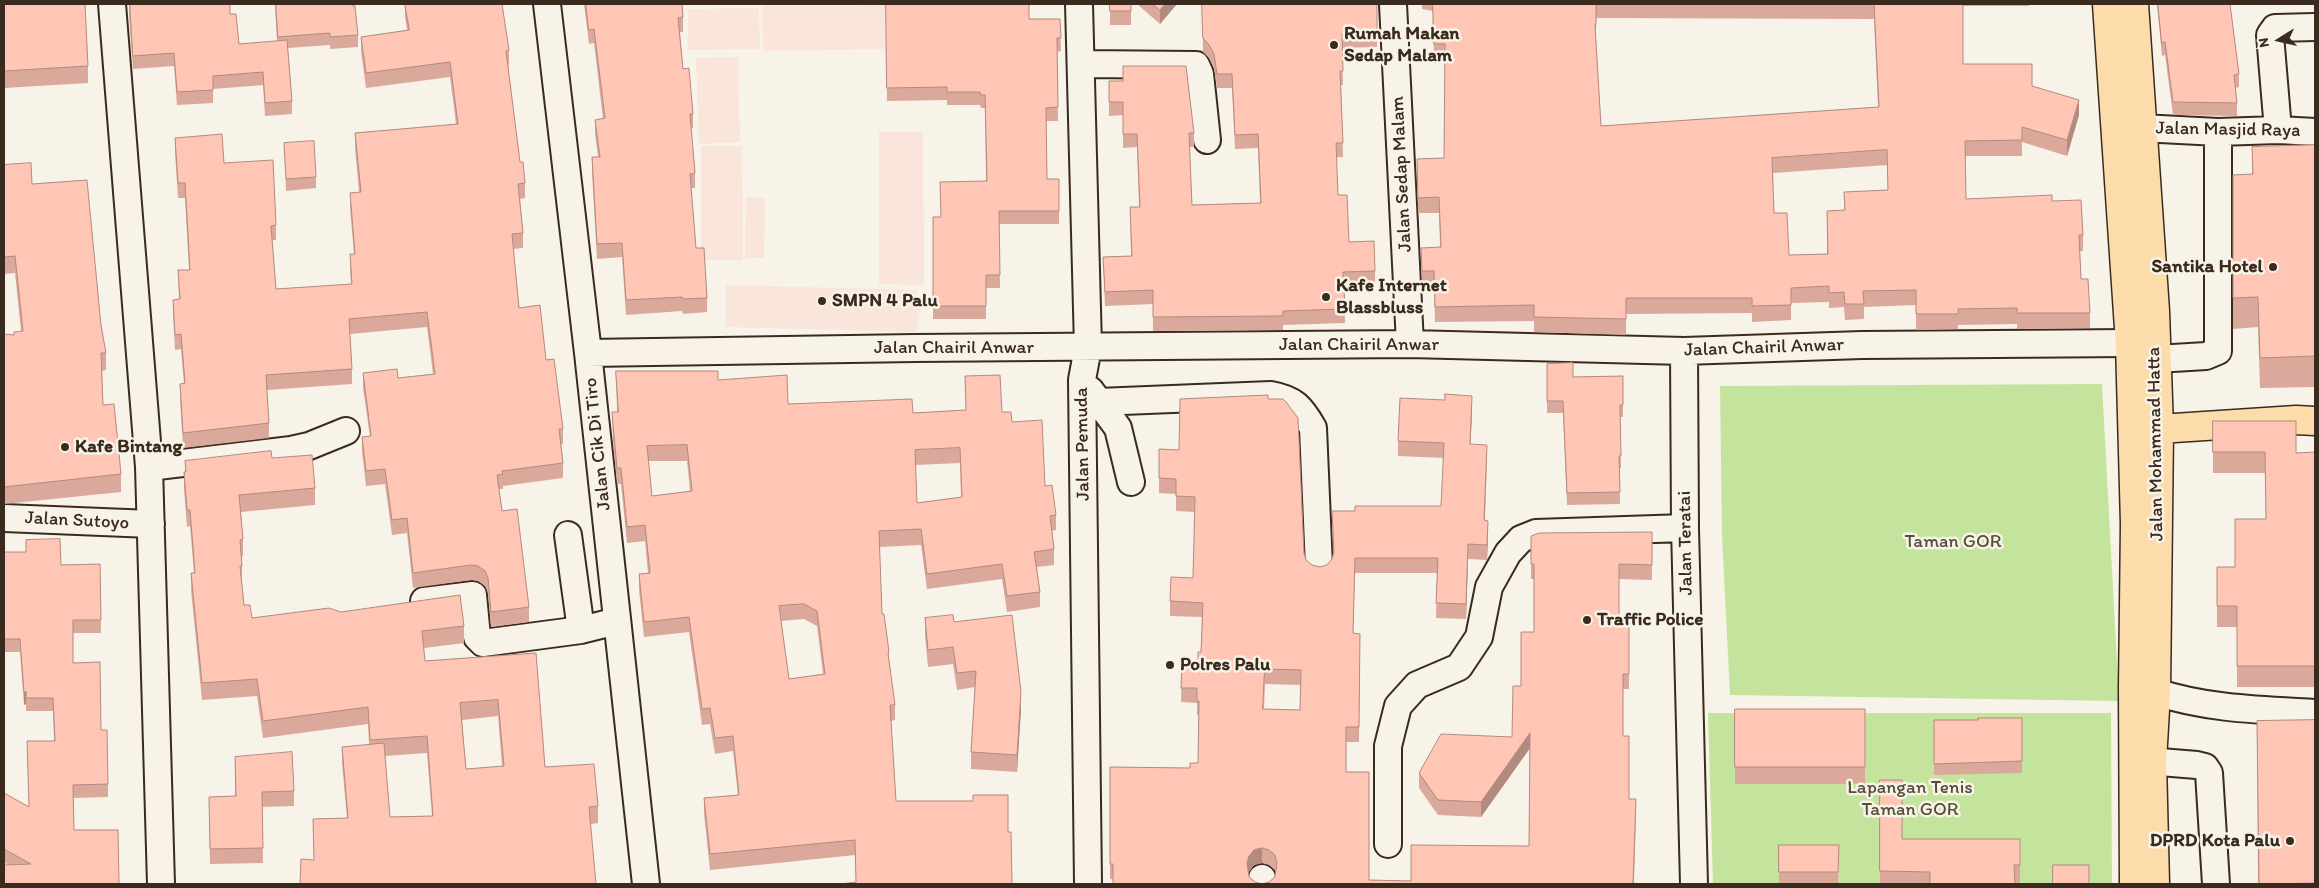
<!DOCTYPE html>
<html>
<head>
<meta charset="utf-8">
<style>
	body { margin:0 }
	#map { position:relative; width:2319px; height:888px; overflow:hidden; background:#f7f3e8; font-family:Itim,sans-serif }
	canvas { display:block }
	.frame { position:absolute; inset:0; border:5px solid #3b2a1e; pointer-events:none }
	.north { position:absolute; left:2254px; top:15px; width:50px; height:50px; -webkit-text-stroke:4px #f7f3e8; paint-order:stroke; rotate:260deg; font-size:14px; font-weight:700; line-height:20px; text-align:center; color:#3b2a1e }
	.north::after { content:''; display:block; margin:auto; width:18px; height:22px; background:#3b2a1e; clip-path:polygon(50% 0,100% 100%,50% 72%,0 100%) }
</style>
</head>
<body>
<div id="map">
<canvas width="2319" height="888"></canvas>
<div class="frame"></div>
<div class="north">N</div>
</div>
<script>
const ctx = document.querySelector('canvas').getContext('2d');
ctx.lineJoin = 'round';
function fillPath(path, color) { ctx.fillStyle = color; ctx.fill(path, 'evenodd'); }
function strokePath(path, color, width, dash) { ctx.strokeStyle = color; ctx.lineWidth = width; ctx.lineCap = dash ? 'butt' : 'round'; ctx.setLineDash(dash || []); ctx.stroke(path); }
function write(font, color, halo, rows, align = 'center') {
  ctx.font = font + ' Itim,sans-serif'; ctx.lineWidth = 5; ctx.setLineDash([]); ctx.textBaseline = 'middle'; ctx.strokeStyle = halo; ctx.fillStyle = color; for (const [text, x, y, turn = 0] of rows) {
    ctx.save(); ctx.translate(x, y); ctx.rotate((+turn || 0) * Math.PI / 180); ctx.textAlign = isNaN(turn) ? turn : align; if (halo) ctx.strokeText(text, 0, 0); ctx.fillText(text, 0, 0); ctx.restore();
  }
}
fillPath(new Path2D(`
	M885 5V49L763 51 762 6Z
	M759 8 760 49 688 50V9Z
	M738 57 740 142 699 144 696 58Z
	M879 132H923L924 285 879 284Z
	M701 146H742L743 260H701Z
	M746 197 765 198 764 258H745Z
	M726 285 916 290 920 311 916 332 726 327Z`), '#f9e5d9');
fillPath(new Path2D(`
	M2102 384 2119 701 1730 695 1722 536 1720 386Z
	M1708 713H2111L2112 884H1713Z`), '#c4e49d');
const minor = new Path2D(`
	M112 4 149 467 161 884
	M547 4 588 353 646 884
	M1079 4 1088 347 1082 380 1088 884
	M1393 4 1410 344
	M1082 64 1196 65 1200 74 1207 140
	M2141 128 2218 132 2278 130 2315 132
	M2278 130 2270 35 2275 28 2315 27
	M1684 351 1685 528 1694 884
	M588 353 915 348 1410 344 1684 351 1862 345 2130 343
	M2156 359 2206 356 2218 351V132
	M1090 390 1118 428 1131 482
	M1098 402 1271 395C1294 399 1301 407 1313 428L1319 567
	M149 467 291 450 309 446 346 431
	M4 518 151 524
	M568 535 581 630
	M424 601 473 595 477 637 483 643 581 630 617 621
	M2156 692C2207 709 2262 710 2315 713
	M2135 760 2197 765 2205 767 2209 773 2216 884
	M1388 844V746L1398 706 1417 685 1459 667 1479 637 1489 587 1508 553 1521 539 1536 533 1685 528
	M1262 878V884`);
const major = new Path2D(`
	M2107 4 2130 343 2135 524 2133 688 2134 884
	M2134 4 2155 311 2159 429 2156 692 2152 761 2155 884
	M2159 429 2296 420 2315 421`);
strokePath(minor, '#3b2a1e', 30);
strokePath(major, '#3b2a1e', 31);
strokePath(minor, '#f7f3e8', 26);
strokePath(major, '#fddcac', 28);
fillPath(new Path2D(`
	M4 4 88 66V83L4 88Z
	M129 4 230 14 239 44 277 41 275 4H353L358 35V47L330 49V45L288 48 292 101V114L265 116 263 85 213 89V103L177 105 174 66 133 69 129 15Z
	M405 4 509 50V65H508L520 162 525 183V198L520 199 523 233V248L513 249 519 308 546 360 563 429V444H561L563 463V478L503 486V489H499L502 511 529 607V622L491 627 488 593 485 586 478 581 471 580 413 588 407 533 392 535 385 484 366 486 362 452V437L370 436 363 388V373L398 378 433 374 427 327 350 334 352 369V384L267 390 269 423V438L183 448 180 399V384H184L181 349 175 350 173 315V300L179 299 178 270H189L185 198H178L175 152V138L224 163 276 225V240H272L276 289 351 284 350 269V254H354L350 208V193L359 192 355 148V133L456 124 450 77 366 88 361 51V37L407 30 405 17Z
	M584 4H682L683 17V32H680L683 69 693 114V128H691L695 173V188H691L696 248 707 298V312L683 314 682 311 626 315 622 257 597 259 592 172V157H598L595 134V120L603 119 594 43 589 44Z
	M886 4 1029 19H1060L1061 51 1057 52 1058 121H1046L1047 179H1059V224H999L1000 288H986V319H933V217H941L986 181 985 108H981L980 105H947V100L887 101Z
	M1110 4H1131V25H1110Z
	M1137 4H1177L1160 24Z
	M1202 4H1377V47L1342 48 1343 85H1341L1343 157H1336L1338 195 1349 242 1375 271V285L1344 286 1345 323 1283 325V330L1153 331V304L1105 306 1103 257 1131 256 1130 207H1139L1137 147 1123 148V115L1109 116V81L1194 133V147H1189L1192 205 1260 203 1258 148 1235 149 1232 88H1217L1214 68 1209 58 1203 52Z
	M1422 4H2029V6H1963V64L2032 86 2079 115 2067 156 2022 142V156H1965L1966 199 2052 201 2083 235V251H2080L2081 279 2090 313V328L2017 329V324L1958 325V329L1916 330V305L1864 307V319L1845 320 1844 307 1829 308V302L1791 303V320L1752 322V313L1626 314V335L1534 332V321L1435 322 1434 286 1422 287 1421 248 1440 247 1439 213H1418L1417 159 1444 158 1445 60H1434L1433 11 1422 9ZM1596 18 1874 19 1878 107 1601 126 1596 40ZM1887 165 1888 190 1844 192V210L1827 211V254L1789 255 1774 213 1773 173Z
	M2157 4H2230L2239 74V87L2235 88 2237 103V116L2173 115 2165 55 2162 56Z
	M284 143 316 177V188L286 191Z
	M2315 145V387L2260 388 2258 327 2233 329V175L2252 174V147Z
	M4 165 32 184 101 325 106 353V370L102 371 103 405 121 474V492L4 504V334L14 335 21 331 15 273 4 274Z
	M1547 364 1573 377 1623 376V417H1620L1621 468H1620V504L1567 505 1563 413H1547Z
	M616 371 718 380 788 404 913 413 966 410 965 376 1012 422 1045 486 1056 515V530L1052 531 1054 549V565L1037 567 1040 592V607L1007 612 1002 579 927 589 921 545 879 547 882 614 889 652V666L895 705V720L891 721 896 801H973L1008 795 856 882 855 855 710 870 704 814V798L738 795 733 751 715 754 710 724 702 725 689 632 644 637 639 590V574L648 573 645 541 627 543 621 484H617L613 441 612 412H617ZM648 461H687L690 491 652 496ZM960 463 961 497 917 503 915 465ZM804 619 817 626 823 674 789 679 781 621Z
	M1268 399 1304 553 1306 560 1312 565 1320 567 1327 565 1332 559 1333 554 1332 511H1355L1441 506 1444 458 1398 456V441L1472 410 1470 444 1487 460 1485 520 1488 535 1487 560 1468 559 1466 619 1436 618 1437 573H1355L1353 633 1360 634 1359 742H1346V772L1369 880 1411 881 1529 846 1530 748 1481 817 1438 815 1419 788V773L1512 737 1521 686 1534 632V579H1531V536L1652 532V580L1619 579V624H1629V689H1623V736L1629 799 1636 814 1634 884H1113V879H1110V767L1190 768 1198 763 1199 715H1197V703L1181 702 1182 661H1198L1201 652 1202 617 1170 616V601L1193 578 1195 512 1176 511V494L1159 493V449L1179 450ZM1265 684 1301 685 1300 710 1264 709ZM1262 863 1269 865 1275 870V877L1269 882 1262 884 1255 882 1249 877V872L1254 865Z
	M2213 421 2296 453 2315 452V687H2237V627H2217V567H2235L2266 519 2265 473H2213Z
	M272 458 315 488V505L241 512 243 539V556H242V583L244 605 252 618 341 612 464 626V643L424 648 425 661 536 653 545 767 598 806V823L314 860 313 819 347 818 342 763V747L369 745 368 724 263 738 257 696 202 700 191 590V573H194L190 526 187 527 184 489V472H185V461ZM498 716 502 766 466 769 462 720ZM427 753 432 816 390 817 385 756Z
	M4 552 61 565 100 564 101 633H73V663L101 730 108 784V797L73 798 74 830 119 884 8 865 4 862V793L29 807 54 741 53 711H26V704L24 705 20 652H4Z
	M925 618 954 622 1021 709 1017 772 971 769V752L975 687 957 690 953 664 928 667 925 635Z
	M1735 709H1865V784H1735Z
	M2022 718V773L1934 775V720H1978Z
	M2315 720V884H2258L2257 721Z
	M235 757 294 791V806L262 807 263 863 210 864 209 797 235 796Z
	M1880 780 1902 839H2020V883H2015V884H1880Z
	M1779 845H1839L1838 884 1779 883Z`), '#dba99c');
fillPath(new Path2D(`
	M1165 4H1177L1160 24V10Z
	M2079 100V115L2067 156V140Z
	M1472 396V410L1470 459V444Z
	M1488 521V535L1487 560V545Z
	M1468 544V559L1466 619V604Z
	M26 691V704L24 705V693Z
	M1021 692V709L1017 772V755Z
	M1530 733V748L1481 817V802Z
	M1262 848V863L1254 865 1249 871 1247 878V863L1249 856 1254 850Z`), '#b28a7f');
const building = new Path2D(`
	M4 4H85L88 66 4 71Z
	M130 4H230V14H236L239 44 287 40 292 101 265 103 263 72 213 76V90L177 92 174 53 133 56Z
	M276 4H353V6H355L358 35 330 37V33L278 37Z
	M405 4H502L509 50 506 51 520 162H523L525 183 518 184 523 233 512 234 519 308 540 305 546 360 554 359 563 429H559L563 463 502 471 503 474 497 475 502 511 517 509 529 607 491 612 488 578 485 571 478 566 471 565 413 573 407 518 392 520 385 469 366 471 362 437 371 436 363 373 397 369 398 378 435 374 427 312 349 319 352 369 266 375 269 423 183 433 180 384 185 383 181 334 175 335 173 300 180 299 178 270H190L185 183H178L175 138 222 134 224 163 273 160 276 225 271 226 276 289 352 284 350 254H355L350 193 361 192 355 133 458 124 450 62 366 73 361 37 409 30Z
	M586 4H682L683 17 678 18 683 69 689 68 693 114H690L695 173 690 174 696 248H704L707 298 683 299 682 297 626 300 622 243 597 244 592 157H600L595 120 605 118 594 29 589 30Z
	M886 4H1029V19H1060L1061 38H1057L1058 107 1046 108 1047 179H1059V211H999L1000 275H986V306H933V217H941L940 182 987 181 985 95H981L980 92H947V87L887 88Z
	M1110 4H1131V11H1110Z
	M1153 4H1165L1160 10Z
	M1202 4H1377V33L1342 34 1343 71H1340L1343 143H1336L1338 195H1347L1349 242 1374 241 1375 271 1343 272 1345 309 1283 311V316L1153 317V290L1105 292 1103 257 1132 256 1130 207H1140L1137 134H1123V102H1109V81H1123V66H1186L1194 133H1189L1192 205 1261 203 1258 134 1235 135 1232 74H1217L1214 54 1209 45 1203 38Z
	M1433 4H1596V25H1595L1601 126 1879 107 1874 4H1963V64H2032V86L2079 100 2067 140 2022 127V140L1965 141 1966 199 2052 195V201L2081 200 2083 235H2079L2081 279H2088L2090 313H2017V308L1958 309V314H1916V290L1863 291 1864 304H1845L1844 292 1829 293V286L1791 288V305L1752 306V298H1626V319L1534 317V305L1435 307 1434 271H1422L1421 248 1441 247 1439 197 1418 198 1417 159 1444 158 1445 44H1434ZM1887 150 1888 190 1844 192 1845 210 1827 211 1828 254 1789 255 1787 213H1774L1772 158Z
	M2158 4H2230L2239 74 2234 75 2237 103 2173 102 2165 42 2162 43Z
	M314 141 316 177 286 179 284 143Z
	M2315 145V356L2260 358 2258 297 2233 298V175L2253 174 2252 147Z
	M31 163 32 184 87 180 101 325 106 353H101L103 405 114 404 121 474 4 487V334L14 335V332L23 331 15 256 4 257V165Z
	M1573 363V377L1623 376V405H1620L1621 456H1619L1620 492 1567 493 1563 401H1547V364Z
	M616 371H718V380L787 375 788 404 912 399 913 413 966 410 965 376 1000 375 1002 412H1011L1012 422 1042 420 1045 486 1052 485 1056 515 1050 516 1054 549 1034 552 1040 592 1007 596 1002 564 927 574 921 529 879 531 882 614H884L889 652 888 653 895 705H890L896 801H973V795H1008V832H1011L1012 884H841L856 882 855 840 710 854 704 798 739 795 733 736 715 738 710 708 702 709 689 617 644 622 639 574 650 573 645 525 627 527 621 468H617L613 425 612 412H618ZM687 445 692 491 652 496 647 446ZM960 448 962 497 917 503 915 450ZM804 604 817 611 825 674 789 679 779 606Z
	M1445 394 1472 396 1470 444 1487 445 1484 520 1488 521 1487 545 1468 544 1466 604 1436 603 1438 558H1355L1353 633 1360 634 1359 727H1346V772H1369V880L1411 881V845L1529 846 1530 733 1481 802 1438 800 1419 773 1441 734 1512 737 1513 686H1521V632H1534V564H1531V536L1539 533 1652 532V565L1619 564V624H1629V674H1623V736H1629V799H1636L1633 884H1113V864H1110V767L1190 768V763H1198L1199 701H1197V688H1181L1182 661H1198V652H1201L1203 603 1170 601 1171 577 1193 578 1195 497 1176 496V479L1159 478V449L1179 450 1180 399 1268 395V399H1283L1286 402 1298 418 1304 553 1306 560 1312 565 1320 567 1327 565 1332 559 1334 552 1332 511H1355V506H1441L1444 443 1398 441 1400 398 1445 400ZM1265 669 1301 670 1300 710 1263 709ZM1262 848 1269 850 1275 855 1277 863 1275 877 1269 882 1262 884 1255 882 1249 877 1247 863 1249 856 1254 850Z
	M2213 421H2296V453L2315 452V666H2237V606H2217V567H2235V519H2266L2265 452H2213Z
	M271 451 272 458 312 455 315 488 239 495 243 539 240 540 242 566H240L244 605H250L252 618 329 608 341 612 460 595 464 626 422 631 425 661 536 653 545 767 594 764 598 806 589 807 596 884H300L301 859 314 860 313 819 348 818 342 747 384 743 390 817 433 816 427 736 370 740 368 707 263 721 257 679 202 683 191 573H195L190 510H187L184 472H186L185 461ZM498 700 504 766 466 769 460 703Z
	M60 539 61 565 100 564 101 620H73V663L100 662 101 730H107L108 784 73 785 74 830H118L119 884H4V865L31 864 4 849V793L29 807 27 741H55L53 698H26V691L24 693 20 639H4V552H26V540Z
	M953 615 954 622 1012 615 1021 692 1017 755 971 752 976 671 957 673 953 647 928 650 925 618Z
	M1735 709H1865V767H1735Z
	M1978 718H2022V761L1934 764V720H1978Z
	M2315 720V883L2259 884 2257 721Z
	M292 752 294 791 262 792 263 848 210 849 209 797 236 796 235 757Z
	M1880 780H1902V839H2020V865H2014L2015 884H1930V872L1880 871Z
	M1779 845H1839L1838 872H1779Z
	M2053 865H2089V884H2053Z`);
fillPath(building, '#ffc5b5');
strokePath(building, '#b28a7f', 1);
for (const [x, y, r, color] of [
	[1334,45,5,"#3b2a1e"],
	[2273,267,5,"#3b2a1e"],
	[1326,297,5,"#3b2a1e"],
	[822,301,5,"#3b2a1e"],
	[65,447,5,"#3b2a1e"],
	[1587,620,5,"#3b2a1e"],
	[1170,665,5,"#3b2a1e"],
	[2290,841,5,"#3b2a1e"]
]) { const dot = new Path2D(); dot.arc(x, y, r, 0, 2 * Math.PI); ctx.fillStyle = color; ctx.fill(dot); strokePath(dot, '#f7f3e8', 2); }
write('bold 19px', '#3b2a1e', '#f7f3e8', [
	["Rumah Makan",1344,34],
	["Sedap Malam",1344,56],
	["Santika Hotel",2263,267,"right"],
	["Kafe Internet",1336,286],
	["Blassbluss",1336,308],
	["SMPN 4 Palu",832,301],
	["Kafe Bintang",75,447],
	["Traffic Police",1597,620],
	["Polres Palu",1180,665],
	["DPRD Kota Palu",2280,841,"right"]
], 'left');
write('19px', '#3b2a1e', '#f7f3e8', [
	["Jalan Masjid Raya",2228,130,1],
	["Jalan Sedap Malam",1402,174,-93],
	["Jalan Chairil Anwar",1359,345],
	["Jalan Chairil Anwar",954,348],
	["Jalan Chairil Anwar",1764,348,-2],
	["Jalan Cik Di Tiro",598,444,-96],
	["Jalan Pemuda",1083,444,-91],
	["Jalan Mohammad Hatta",2156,444,-91],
	["Jalan Sutoyo",77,521,3],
	["Jalan Teratai",1686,543,-91]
]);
write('19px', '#564f37', '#f7f3e8', [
	["Taman GOR",1953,542],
	["Lapangan Tenis",1910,788],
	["Taman GOR",1910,810]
]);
</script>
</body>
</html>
